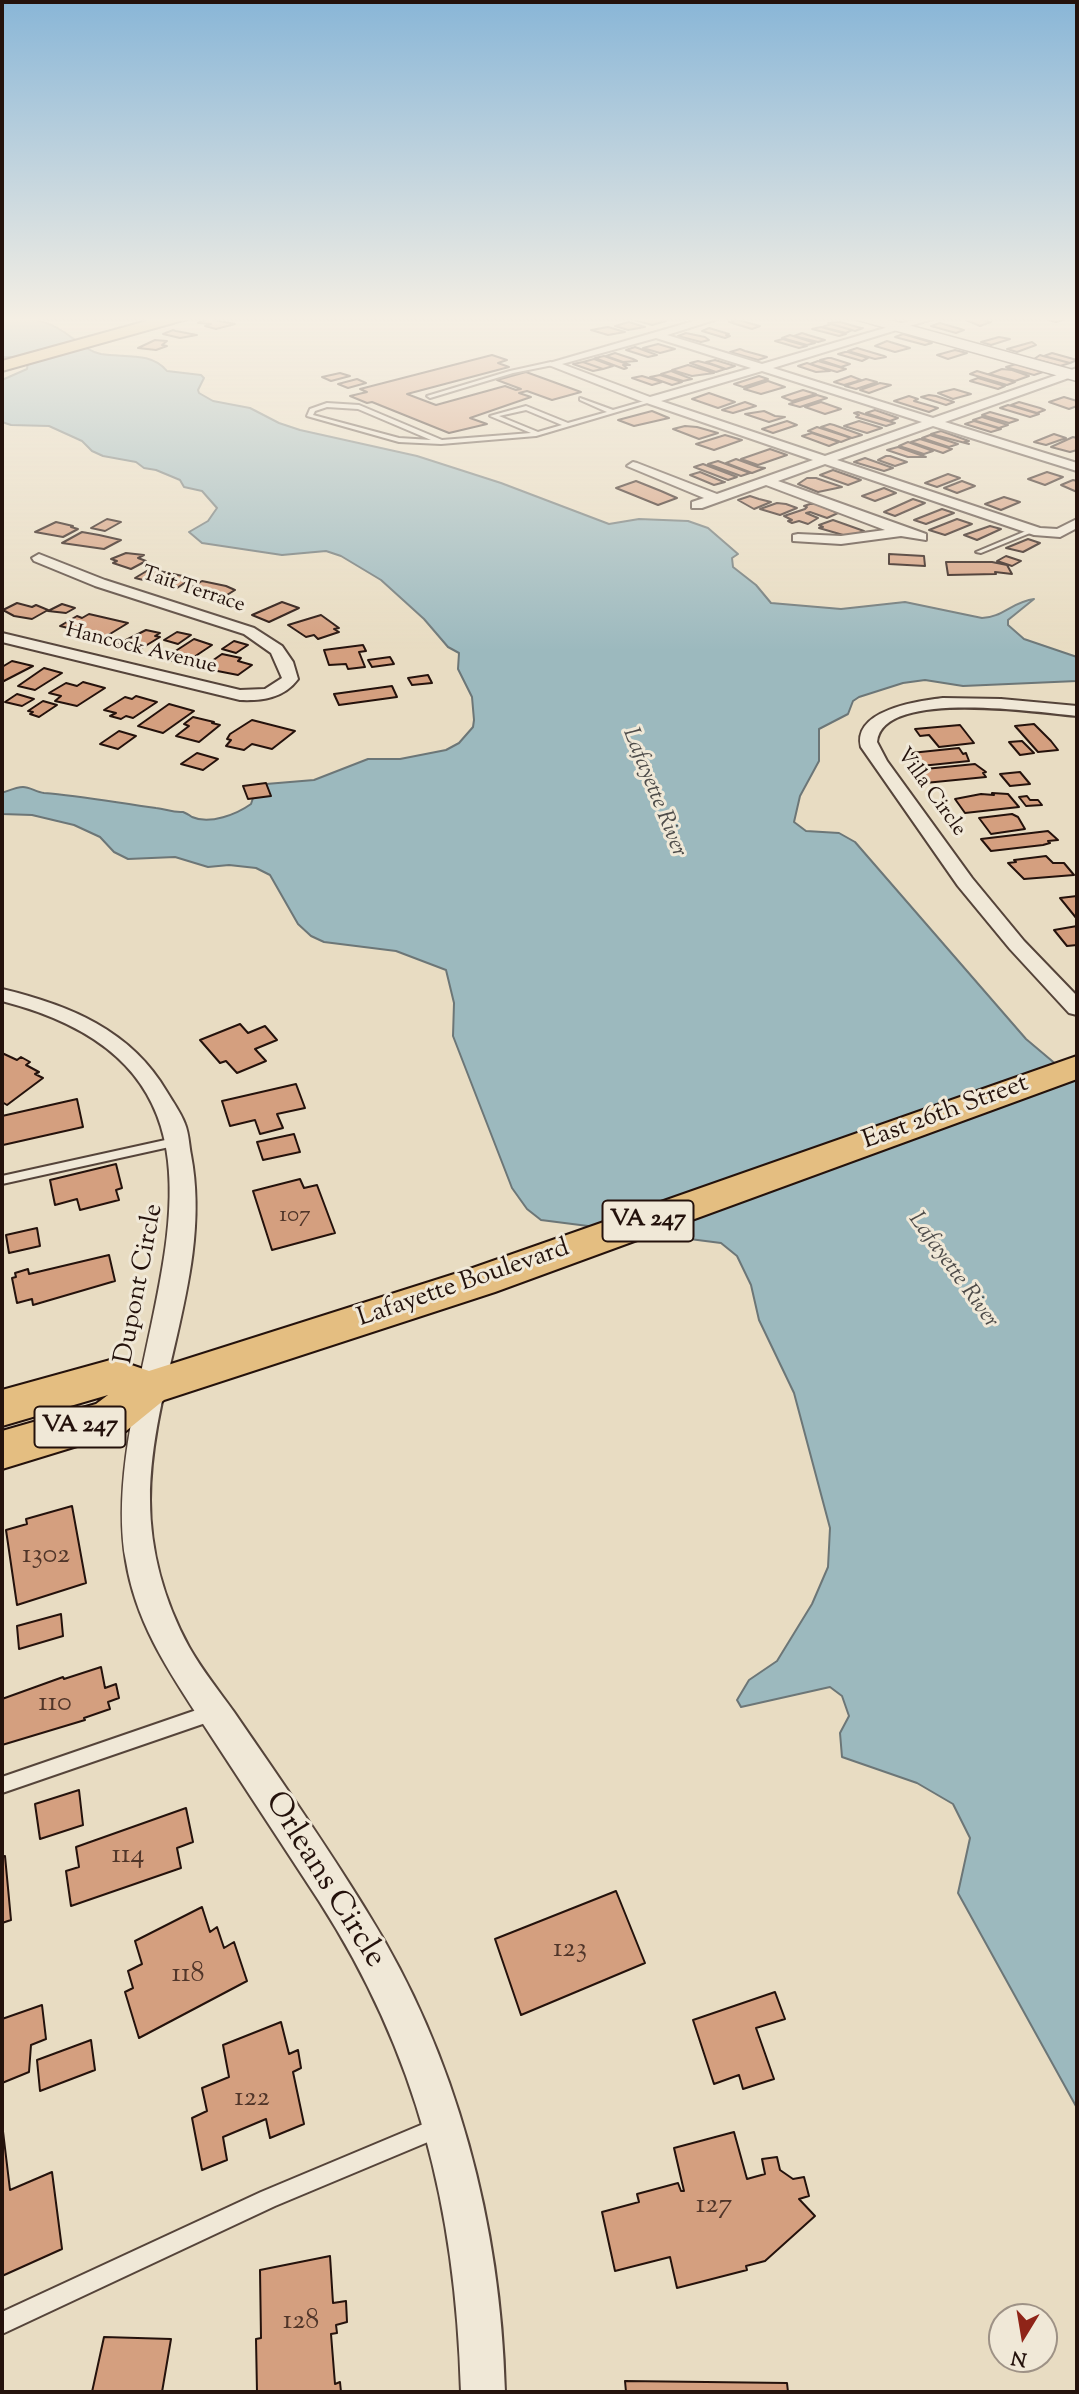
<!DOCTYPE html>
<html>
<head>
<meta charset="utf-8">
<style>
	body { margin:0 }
	#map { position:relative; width:1079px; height:2394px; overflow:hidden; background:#e8dcc2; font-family:"Sorts Mill Goudy",serif }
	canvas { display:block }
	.frame { position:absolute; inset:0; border:4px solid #24120c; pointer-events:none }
	.north { position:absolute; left:988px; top:2303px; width:70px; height:70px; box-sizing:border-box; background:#f0e8d7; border:2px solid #9e9286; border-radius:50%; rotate:191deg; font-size:19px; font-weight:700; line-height:28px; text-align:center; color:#24120c }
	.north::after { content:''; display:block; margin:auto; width:24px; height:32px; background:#8f2418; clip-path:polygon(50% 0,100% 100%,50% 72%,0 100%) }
</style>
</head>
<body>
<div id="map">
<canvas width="1079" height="2394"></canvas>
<div class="frame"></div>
<div class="north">N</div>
</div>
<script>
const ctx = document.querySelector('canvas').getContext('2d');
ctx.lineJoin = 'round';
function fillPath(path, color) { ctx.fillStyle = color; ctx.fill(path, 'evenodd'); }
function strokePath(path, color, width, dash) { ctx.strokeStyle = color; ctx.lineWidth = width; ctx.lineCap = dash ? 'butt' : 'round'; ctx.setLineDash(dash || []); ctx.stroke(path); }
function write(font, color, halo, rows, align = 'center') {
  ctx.font = font + ' "Sorts Mill Goudy",serif'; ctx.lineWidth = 6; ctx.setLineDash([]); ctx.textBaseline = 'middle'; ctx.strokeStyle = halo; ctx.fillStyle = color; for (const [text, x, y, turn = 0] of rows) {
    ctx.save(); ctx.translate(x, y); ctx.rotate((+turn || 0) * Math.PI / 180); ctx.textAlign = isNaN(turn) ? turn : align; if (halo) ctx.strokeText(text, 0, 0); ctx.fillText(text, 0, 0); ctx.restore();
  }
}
const water = new Path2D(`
	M2 316C23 316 46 320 64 332 76 340 87 351 101 354 123 358 151 351 167 371L201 375 204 378 198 390 199 393 213 401 250 408 279 423 300 430 417 456 501 483 609 524 639 519 688 521 708 528 738 554 732 558 733 567 756 585 771 603 841 609 905 602 982 618C1001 618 1014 601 1034 599L1008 620V625L1024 639 1077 657V681L963 686 925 680 903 683 859 697 853 701 848 714 819 729V761L800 796 794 822 806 831 839 833 855 842 1026 1039 1077 1082V2108L958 1893 970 1838 953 1804 917 1783 842 1757 840 1733 849 1716 842 1696 830 1687 741 1707 737 1700 749 1680 777 1661 812 1604 828 1567 830 1528 794 1393 759 1320 751 1285 737 1256 721 1243 541 1220 527 1209 512 1188 453 1036 454 1003 446 970 396 951 324 942 311 936 298 924 270 875 256 868 229 865 208 867 175 857 128 859 114 852 100 837 74 825 32 815 2 814V793C8 791 16 787 23 787 30 787 36 792 44 793 82 796 118 803 156 808 166 809 173 813 183 812 186 813 189 815 192 817 210 825 237 814 251 804L254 795 266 784 314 780 368 759H400L446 750 459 743 473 727 474 720 472 697 458 669 459 653 448 647 424 619 381 580 341 556 326 551 282 555 202 543 189 532 208 521 217 508 202 491 184 487 180 480 156 470 144 468 136 462 103 456 92 451 82 441 49 426 11 425 2 422V380L27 369 28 361 17 357H2Z`);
fillPath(water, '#9cb9be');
strokePath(water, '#6c7677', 2);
const building = new Path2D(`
	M638 316H649L666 321 652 325 635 320 639 318Z
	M967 316 991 322 980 326 959 317Z
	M1049 316H1076L1056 322 1041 318Z
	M208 319 235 324 216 329 205 326 211 324 198 323Z
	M738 320 760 326 752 329 729 322Z
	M629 322 645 327 628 330 615 326Z
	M840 322 861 328H863L855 331 828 323Z
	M940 323 964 330 956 333 931 326Z
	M831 324 852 330 846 333 822 327Z
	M608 327 625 332 608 335 591 330Z
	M821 327 843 333 846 334 839 336 812 329Z
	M709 328 729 334 726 335 730 336 725 338 702 331Z
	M173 330 176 331 197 335 180 338 163 334Z
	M686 333 705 337 709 340 701 342 678 336Z
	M802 333 808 335 825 340 818 342 794 336Z
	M903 334 927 341 932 343 925 345 895 337Z
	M790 335 815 343 807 345 782 338Z
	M999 337 1010 339 991 345 981 342Z
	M783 339 789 341 807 346 799 348 775 341Z
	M155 340 167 341 162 345 167 346 156 350 138 348Z
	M887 341 910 348 895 352 875 346Z
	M1032 342 1036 345 1017 352 1007 349Z
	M658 344 675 349 660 353 643 348Z
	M635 347 657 355 648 357 626 350Z
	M857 348 884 356 886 357 875 359 848 351Z
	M740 349 745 351 767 357 758 360 730 352Z
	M955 350 967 353 948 359 937 355Z
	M845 352H848L868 358 862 361 838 354Z
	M615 353 633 359 637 361 623 362 606 356Z
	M1052 353 1077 360 1070 363 1044 356Z
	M492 355 507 360 498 363 509 367 407 394 436 405 505 386 516 390 521 389 497 380 526 372 581 392 552 400 527 391 519 393 531 397 470 418 487 424 449 433 372 402 367 403 350 396 367 392 360 389Z
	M1040 355 1043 356 1070 363 1060 366 1034 359Z
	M604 356 607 357 630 365H623L627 368 624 369 595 358Z
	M828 358H831L850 364 841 367 820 360Z
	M594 359 613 366 603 369 583 362Z
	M715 360 735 366 726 369 706 362Z
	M698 361 710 364 725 369 716 372 690 363Z
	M818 361 846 369 837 372 810 364Z
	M583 362 603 369 593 371 573 364Z
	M807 363 830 371 816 372 798 366Z
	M1016 364 1043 372 1034 375 1006 367Z
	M688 365 714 373 692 376 672 370Z
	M1002 369 1012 370 1029 376 1015 381 989 374Z
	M671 371 692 379 683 381 661 374Z
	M977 371 987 374 1015 382 1007 385 970 374Z
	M340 373 350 376 331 381 322 377Z
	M660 375 682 382 672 385 650 377Z
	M642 376 662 382 652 385 632 378Z
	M759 376 768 379 743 387 734 384Z
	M851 376 861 380 844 385 834 382Z
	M978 378 1005 386 998 389 970 381Z
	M357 379 366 383 348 388 338 384Z
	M866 379 877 382 856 389 845 386Z
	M768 381 785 387 761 394 744 389Z
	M880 383 891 385 869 393 860 390Z
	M954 389 971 394 953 399 938 393Z
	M803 390 816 394 792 401 782 397Z
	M709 393 735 402 718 408 692 399Z
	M817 395 827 398 800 407 789 404Z
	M929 395 936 396 954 402 946 405 921 397Z
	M909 396 918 399 914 401 938 408 929 412 894 401Z
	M1064 397 1077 401V406L1069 409 1049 402Z
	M745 402 756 406 733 413 722 410Z
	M821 402 841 409 825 414 805 407Z
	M1019 402 1040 408 1045 410 1037 413 1011 405Z
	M1008 405 1012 406 1039 414 1030 417 1000 408Z
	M875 410 898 418 890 421 866 413Z
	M652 411 669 418 634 426 618 420Z
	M764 411 775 416 785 417 769 422 745 414Z
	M858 412 864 414 895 423 886 426 856 417 859 415 854 413Z
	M990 412 1018 420 1009 423 982 415Z
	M982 417 1008 425 999 428 973 420Z
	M787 421 797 425 773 433 762 429Z
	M859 421 882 428 867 433 844 426Z
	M974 421 1001 429 991 432 965 424Z
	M830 424 834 425 862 435 852 438 821 427Z
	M685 426 697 427 718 433 699 439 673 429Z
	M817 427 851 438 841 442 808 431Z
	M941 431 969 441 964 442 969 444 931 434Z
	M812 433 839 442 829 446 802 436Z
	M1054 434 1066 438 1046 445 1034 442Z
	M725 435 742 440 714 450 696 444Z
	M930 435 958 444 949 447 922 438Z
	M1073 437 1077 438V450L1070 452 1051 447Z
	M920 439 952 449 943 453 911 442Z
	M908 442 933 451 924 454 899 446Z
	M898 447 926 457H908L887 450Z
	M770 449 787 455 758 465 741 459Z
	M886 456H890L907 462 895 466 878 460Z
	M865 458 893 468 884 471 854 462Z
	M736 459 758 467 765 468 752 473 726 463Z
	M718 461 750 473 741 476 708 464Z
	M703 464 737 477 728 480 694 467Z
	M833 470 861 480 848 485 820 475Z
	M700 472 724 482H725L714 485 690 475Z
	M1047 472 1063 477 1045 485 1028 479Z
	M948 474 960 478 937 487 925 483Z
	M807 478H816L842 487 818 492 798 484Z
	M1073 480 1077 481V492L1061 485Z
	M636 481 661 491 677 498 658 505 616 488Z
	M962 481 975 486 957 493 944 488Z
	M884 488 896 493 875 501 862 496Z
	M750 496 759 499 771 502 754 509 738 500Z
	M1004 497 1020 502 1001 510 985 504Z
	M913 499 925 503 895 516 884 512Z
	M777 503 786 504 797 508 780 515 760 509Z
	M810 504H816L838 513 827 518 810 512 806 513 818 518 808 524 799 521 792 523 788 521 792 520 784 516 805 509 807 507 804 506Z
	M942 509 954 513 926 524 914 520Z
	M107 519 121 522 105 531 91 528Z
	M957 519 972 524 945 535 929 530Z
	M833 520 864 531 850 537 819 528 823 527 819 525Z
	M56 522 73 526 71 527 78 529 63 537 35 532Z
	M990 526 1001 529 977 540 964 535Z
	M82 532 99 535 121 540 104 549 62 543Z
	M1028 539 1040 543 1023 552 1006 548Z
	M126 553 144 555 138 558 146 561 131 569 113 563 117 561 111 559Z
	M889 554 924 556 925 566 889 564Z
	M1006 556 1021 561 1012 566 997 561Z
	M946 562H992L1007 565 1012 574 995 572 996 574 948 575Z
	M150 569 192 578 177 588 135 578Z
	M202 581 226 586 235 590 222 598 185 591Z
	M282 602 299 608 269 622 252 615Z
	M17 603 32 607 36 605 48 610 32 619 14 616 3 610Z
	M62 604 75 608 66 613 48 611Z
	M89 614 128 623 105 637 60 626 77 616 82 618Z
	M321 615 339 628 334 629 339 632 318 639 314 635 306 637 288 625Z
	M146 630 160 633 155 636 160 637 137 651 114 646Z
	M177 632 191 635 178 644 164 640Z
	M194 639 212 645 185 663 158 658 169 651 174 652Z
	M234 641 248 645 236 653 222 649Z
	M363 645 366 651 359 652 365 667 348 669 346 664 329 665 324 650Z
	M222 654 241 658 238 661 252 665 238 675 202 668Z
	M390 657 394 664 372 667 368 660Z
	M12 661 33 666 2 682V667Z
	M44 668 62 673 35 690 18 686Z
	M428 675 432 683 412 685 408 678Z
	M83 682 105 688 77 706 55 701 61 696 49 693 66 683 77 686Z
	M392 686 397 697 339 705 334 694Z
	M17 694 34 699 22 706 5 702Z
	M136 696 157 702 133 718 126 716 121 719 110 716 116 713 104 710 125 697 132 699Z
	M43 701 57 705 39 717 30 714 33 712 28 711Z
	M169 704 194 711 163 733 138 726Z
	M193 717 214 722 212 723 220 725 199 742 176 736 189 726 184 724Z
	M252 720 295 731 272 749 252 744 244 750 226 746 231 740 227 739 230 734Z
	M1034 724 1051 741 1058 750 1038 752 1015 726Z
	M960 725 974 743 939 747 929 735 920 736 915 729Z
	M119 731 136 736 118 749 100 744Z
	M1022 741 1034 753 1020 755 1009 742Z
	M959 748 963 754 966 753 969 761 921 766 919 764H913L907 757 913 756 911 753Z
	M197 753 218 759 203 770 181 764Z
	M975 764 986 772 983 773 986 777 925 783 915 770Z
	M1020 772 1030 784 1010 786 1000 774Z
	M266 783 271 796 248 799 243 786Z
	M992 793 1008 794 1019 807 965 813 955 799 981 794 994 795Z
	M1027 796 1030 800H1038L1042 805 1026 806 1019 797Z
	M1012 814 1018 817 1025 829 991 834 979 818Z
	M1048 831 1058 840 1048 841 1050 843 1043 845 991 851 981 839Z
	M1046 856 1053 863H1064L1074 875 1024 879 1008 863 1016 862 1014 860Z
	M1077 896V919L1060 898Z
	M1077 926V945L1067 946 1054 930Z
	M240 1024 248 1033 265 1026 277 1040 255 1049 266 1061 237 1073 226 1061 220 1063 200 1040Z
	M2 1053 17 1060 21 1057 30 1062 26 1065 39 1072 35 1074 43 1078 7 1105 2 1102Z
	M296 1084 305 1108 277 1114 283 1128 260 1134 255 1120 230 1126 222 1101Z
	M77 1099 83 1127 3 1145 2 1116Z
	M294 1134 300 1152 263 1160 257 1142Z
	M116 1164 122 1188 116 1190 119 1200 80 1210 77 1199 55 1205 50 1180Z
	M300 1179 304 1188 317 1185 335 1233 272 1250 253 1191Z
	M37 1228 40 1246 9 1253 6 1235Z
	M109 1255 115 1281 33 1305 32 1299 17 1303 12 1278 16 1277 15 1273 28 1269 29 1274Z
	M72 1506 86 1583 17 1605 6 1530 27 1524 26 1519Z
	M61 1614 63 1636 19 1649 17 1626Z
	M101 1667 105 1688 116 1684 119 1698 108 1702 110 1709 84 1718 85 1720 2 1745V1699L63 1677 64 1679Z
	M79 1790 83 1825 40 1839 35 1804Z
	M186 1808 193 1842 177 1848 181 1868 71 1906 66 1871 79 1867 76 1847Z
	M5 1856 11 1920 2 1923V1857Z
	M616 1891 645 1963 521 2015 495 1939Z
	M202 1907 210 1932 217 1927 224 1948 234 1942 247 1981 139 2038 125 1992 133 1988 128 1971 142 1964 135 1941Z
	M775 1992 785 2019 756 2028 774 2079 743 2089 739 2075 714 2084 693 2020Z
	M42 2005 46 2039 31 2045 29 2072 2 2083V2019Z
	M281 2022 289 2054 298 2050 301 2068 293 2072 304 2124 270 2138 266 2119 223 2137 227 2160 202 2170 192 2118 207 2111 202 2088 229 2077 223 2045Z
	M91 2040 95 2070 40 2091 37 2060Z
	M2 2123 10 2190 52 2172 62 2249 2 2276Z
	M734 2132 747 2179 765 2174 762 2159 777 2157 780 2170 793 2179 804 2177 809 2196 799 2199 815 2216 765 2261 746 2266 747 2270 677 2288 670 2257 615 2271 602 2212 639 2202 637 2194 678 2183 681 2191H684L674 2148Z
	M330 2256 333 2303 346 2301 347 2322 336 2325 337 2333 331 2334 335 2384 340 2382 341 2392H257L256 2339 261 2338 260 2270Z
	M104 2337 171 2339 162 2392H92Z
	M625 2381 787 2383 788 2392H626Z`);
fillPath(building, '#d49f7f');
strokePath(building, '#24120c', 2);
const lane = new Path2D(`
	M551 362 553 365 513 373 430 398 427 396 510 371Z
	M580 398 613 410 651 399 654 401 536 436 441 444 399 442 307 416 310 409 327 403 359 405 442 440 531 433 490 416 526 406 568 423 607 412 580 400ZM327 407 358 409 431 440 399 438 313 415 315 411ZM526 410 562 425 538 432 499 416Z
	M1033 528 1036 530 1035 531 981 553 976 552Z
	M179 1137 183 1138 185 1141 183 1144 2 1184V1176Z
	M214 1704 220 1706 222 1712 220 1718 2 1793V1777Z
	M440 2117 447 2120 450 2127 447 2134 275 2206 2 2334V2312L261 2192Z`);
const street = new Path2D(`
	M711 316H727L667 335 762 364 926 316H942L773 368 933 418 1077 368V375L945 422 1077 463V471L933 426 837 460 1040 528 1057 529 1077 519V528L1060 537 1034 535 825 464 778 481 926 534V540L901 536 841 544 793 541V535L798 534 841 536 885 530 766 485 702 508H692V502L704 498 627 466 633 462 637 463 717 494 813 460 638 400 546 364ZM656 338 751 368 650 397 562 364ZM762 371 922 422 825 456 661 401Z
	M39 554 105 580 254 628 282 646 293 662 298 679C284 698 262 701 240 700L2 642V633L240 690 265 689 282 678 271 653 244 634 95 586 34 561 32 558Z
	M943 698 1001 699 1077 706V716C1041 713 882 688 877 742L887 761 972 878 1024 941 1077 996V1015L1069 1013 1010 949 958 886 861 747C852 710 918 701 943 698Z
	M2 989C69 1005 131 1030 167 1092 173 1102 181 1113 185 1124 189 1134 189 1145 191 1155 213 1271 150 1385 150 1500 150 1552 165 1603 189 1647 202 1670 219 1691 234 1712 280 1779 327 1846 369 1915 457 2056 501 2226 505 2392H461C456 2210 418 2055 319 1901 283 1846 247 1791 211 1736 175 1680 137 1629 126 1561 92 1360 311 1081 2 1001Z`);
const secondary = new Path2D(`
	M852 316H875L1077 371V381L854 319Z`);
const primary = new Path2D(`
	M1077 1056V1079L495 1292 164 1400 126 1431 2 1469V1431L96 1404 108 1395 2 1426V1390L114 1359 149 1371 467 1270Z`);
const highway = new Path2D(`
	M165 316H190L187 319 2 371V361Z`);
strokePath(lane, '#55443a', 4);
strokePath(street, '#55443a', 4);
strokePath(secondary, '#24120c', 3);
strokePath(primary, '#24120c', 4);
strokePath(highway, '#24120c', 4);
fillPath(lane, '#f0e8d7');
fillPath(street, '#f0e8d7');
fillPath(secondary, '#f0e8d7');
fillPath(primary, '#e4be81');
fillPath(highway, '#e4be81');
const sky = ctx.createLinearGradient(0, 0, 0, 651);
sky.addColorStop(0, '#89b6d7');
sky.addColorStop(0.49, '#f5efe4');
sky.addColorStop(1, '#f5efe400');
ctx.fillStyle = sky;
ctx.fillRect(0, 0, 1079, 651);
write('21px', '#24120c', '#f0e8d7', [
	["Tait Terrace",193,591,18],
	["Hancock Avenue",141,650,14],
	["Villa Circle",930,793,54]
]);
write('italic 23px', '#4e4c4a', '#f0e8d7', [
	["Lafayette River",653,793,68],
	["Lafayette River",952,1271,54]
]);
write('23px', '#503529', null, [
	["107",295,1217]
]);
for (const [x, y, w] of [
	[648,1221,91],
	[80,1427,91]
]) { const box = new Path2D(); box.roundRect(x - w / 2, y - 20.5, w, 41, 5); ctx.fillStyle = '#f0e8d7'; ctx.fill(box); strokePath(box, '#24120c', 2); }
write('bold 24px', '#24120c', null, [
	["VA 247",648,1221],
	["VA 247",80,1427]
]);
write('26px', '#24120c', '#f0e8d7', [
	["East 26th Street",946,1114,-20],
	["Dupont Circle",141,1284,-79],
	["Lafayette Boulevard",464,1285,-19]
]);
write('28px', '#503529', null, [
	["1302",46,1557],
	["110",55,1705],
	["114",128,1857],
	["123",570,1951],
	["118",188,1976],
	["122",252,2100],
	["127",714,2207],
	["128",301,2323]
]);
write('32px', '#24120c', '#f0e8d7', [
	["Orleans Circle",323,1881,58]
]);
</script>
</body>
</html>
